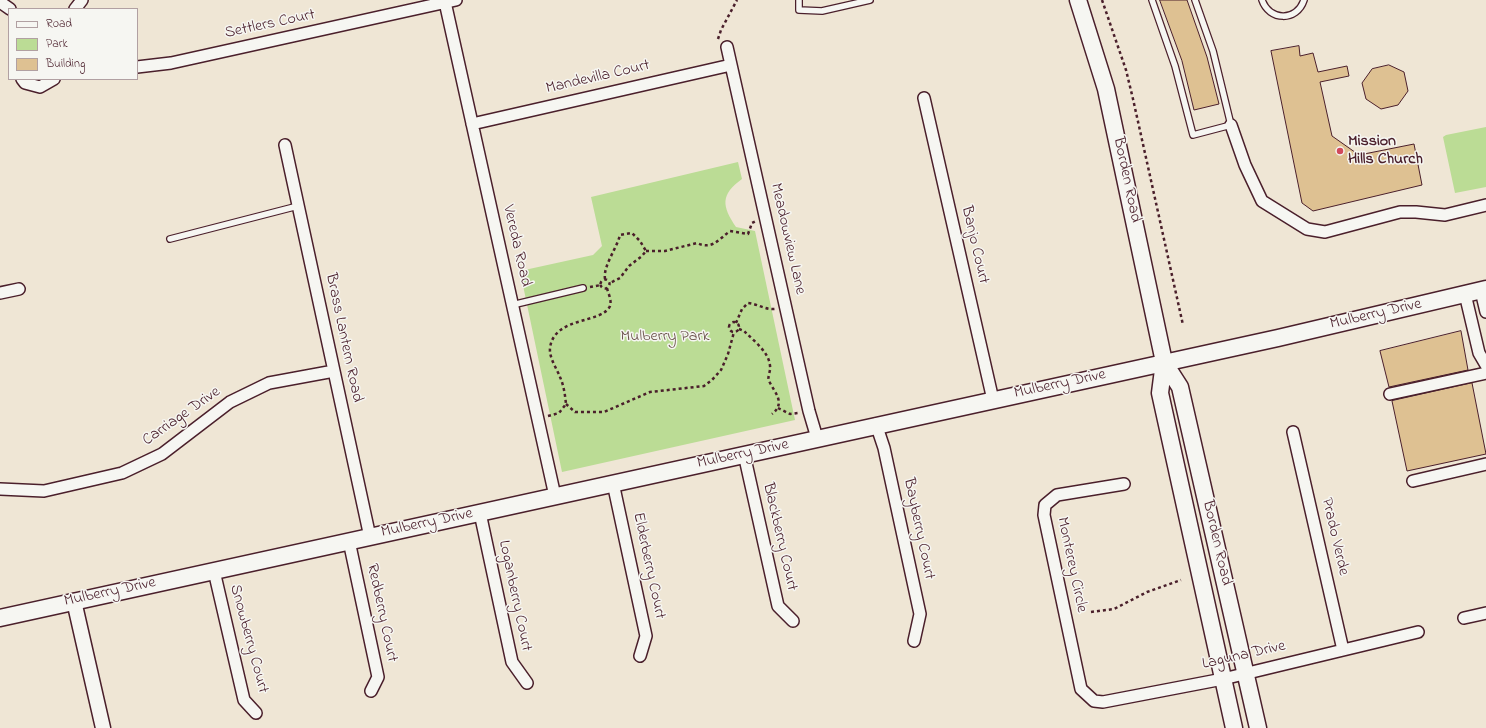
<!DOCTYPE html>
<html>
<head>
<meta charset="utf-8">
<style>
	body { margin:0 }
	#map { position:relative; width:1486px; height:728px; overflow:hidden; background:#efe6d5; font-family:"Indie Flower",sans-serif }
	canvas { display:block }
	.legend { position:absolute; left:8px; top:8px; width:130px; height:72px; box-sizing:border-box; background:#f6f6f2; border:1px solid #b1a0a2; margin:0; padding:5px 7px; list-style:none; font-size:12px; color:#4a1f2b }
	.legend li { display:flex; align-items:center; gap:8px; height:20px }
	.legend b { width:20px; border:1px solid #b1a0a2 }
</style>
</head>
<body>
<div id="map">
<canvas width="1486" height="728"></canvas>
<ul class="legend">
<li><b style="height:5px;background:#f6f6f2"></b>Road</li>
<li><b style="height:11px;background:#bbdc95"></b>Park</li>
<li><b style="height:11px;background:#dec192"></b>Building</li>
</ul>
</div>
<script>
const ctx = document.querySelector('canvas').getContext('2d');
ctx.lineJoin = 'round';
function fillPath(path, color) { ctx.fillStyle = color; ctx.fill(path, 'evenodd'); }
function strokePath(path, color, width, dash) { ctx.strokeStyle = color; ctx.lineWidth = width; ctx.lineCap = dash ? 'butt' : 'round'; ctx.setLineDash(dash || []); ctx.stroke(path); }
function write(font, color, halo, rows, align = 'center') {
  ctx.font = font + ' "Indie Flower",sans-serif'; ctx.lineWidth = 3; ctx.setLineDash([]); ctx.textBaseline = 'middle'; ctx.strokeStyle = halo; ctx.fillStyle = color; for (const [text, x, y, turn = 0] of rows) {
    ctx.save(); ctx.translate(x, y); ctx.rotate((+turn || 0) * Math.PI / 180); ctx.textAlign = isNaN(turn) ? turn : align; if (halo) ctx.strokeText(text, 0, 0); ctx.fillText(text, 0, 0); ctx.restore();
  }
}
fillPath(new Path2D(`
	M1486 127V187L1455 193 1443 137 1446 135Z
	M738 162 742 179C720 195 722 206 736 227L755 231 795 420 562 472 520 271 593 255 602 246 591 197Z`), '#bbdc95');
const building = new Path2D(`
	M1160 0H1187L1207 57 1219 104 1194 110 1182 61Z
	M1299 46 1300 56 1313 53 1318 72 1347 66 1349 76 1320 82 1332 136 1359 155 1414 144 1422 185 1313 211 1302 203 1271 51Z
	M1389 65 1404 72 1408 91 1398 105 1381 109 1366 99 1362 83 1372 69Z
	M1461 331 1468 370 1389 387 1380 351Z
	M1472 383 1486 454 1407 471 1392 401Z`);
fillPath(building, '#dec192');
strokePath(building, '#4a1f2b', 1);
const service = new Path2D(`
	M799 0V10L822 11 870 0
	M1152 0 1175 66 1193 135 1231 125 1213 51 1195 0
	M1262 0C1269 21 1297 22 1304 0
	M170 239 298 206
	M512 305 583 288`);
const minor = new Path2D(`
	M0 2 10 9
	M445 2 555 496
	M75 9 82 0
	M727 47 809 411 817 438
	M137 67 171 63 456 0
	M22 79 25 83 40 87 54 79
	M924 98 993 400
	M472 124 731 65
	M1231 125 1245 165 1262 201 1307 229 1325 232 1400 212H1416L1445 215 1486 205
	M285 145 370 537
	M1481 291 1486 312
	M0 293 19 289
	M1465 294 1479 353 1486 365
	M1390 394 1486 373
	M876 424 884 448 920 614 914 641
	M1293 432 1343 650
	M744 454 778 606 793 621
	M1413 481 1486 464
	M613 483 646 636 640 656
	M1124 484 1057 495 1045 505 1044 515 1081 689 1094 701 1103 702 1223 679 1418 632
	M0 489 44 491 122 473 162 454 230 402 269 383 334 371
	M480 513 512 662 527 683
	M349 541 378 677 371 691
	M214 571 244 700 256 713
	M1464 618 1486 613`);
const tertiary = new Path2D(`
	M74 601 103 728`);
const secondary = new Path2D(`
	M1078 0 1106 89 1164 362 1160 393 1234 728
	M1164 362 1180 387 1258 728
	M0 618 1278 338 1486 289`);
strokePath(service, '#4a1f2b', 8);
strokePath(minor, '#4a1f2b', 14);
strokePath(tertiary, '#4a1f2b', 17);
strokePath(secondary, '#4a1f2b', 19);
strokePath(new Path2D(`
	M1102 0 1126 70 1133 99 1183 325
	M718 39 721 30 737 0
	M646 251H665L697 243C712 250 718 240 730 231L748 234 752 223 756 221
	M605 279C603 266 616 250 620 235L632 233 640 241 646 251 642 256 629 266 620 278 610 283
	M600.5 284a4.5 4.5 0 1 1 9 0a4.5 4.5 0 1 1-9 0Z
	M590 287 601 285
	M729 327a5 5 0 1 1 10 0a5 5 0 1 1-10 0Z
	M736 323 742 309 748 303C758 304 765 310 775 309
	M739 329 744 331C754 341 769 352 770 366 771 371 767 377 769 381 775 393 786 403 772 414
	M566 404 575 412H604L650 392 704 386 712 380 721 370 728 354 734 332
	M778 408 790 414 798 413
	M548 416 559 413 566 404C565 395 564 386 560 377 557 369 549 358 550 348 554 316 602 324 610 306 612 300 608 293 607 288
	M1091 612 1114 609 1147 592 1181 580`), '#4a1f2b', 2.5, [3, 3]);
strokePath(service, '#f6f6f2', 5.5);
strokePath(minor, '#f6f6f2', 11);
strokePath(tertiary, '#f6f6f2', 14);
strokePath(secondary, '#f6f6f2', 16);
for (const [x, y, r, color] of [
	[1340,151,4,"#d1495b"]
]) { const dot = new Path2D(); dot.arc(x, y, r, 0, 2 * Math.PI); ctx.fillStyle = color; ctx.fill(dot); strokePath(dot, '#f6f6f2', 1.5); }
write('16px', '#4a1f2b', '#f6f6f2', [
	["Settlers Court",270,25,-12],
	["Mandevilla Court",598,78,-13],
	["Borden Road",1126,180,78],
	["Meadowview Lane",787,239,77],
	["Banjo Court",974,245,77],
	["Vereda Road",516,246,77],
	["Mulberry Drive",1376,315,-13],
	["Brass Lantern Road",343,338,78],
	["Mulberry Drive",1060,385,-12],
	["Carriage Drive",182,417,-35],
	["Mulberry Drive",743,455,-12],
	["Mulberry Drive",427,524,-12],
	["Bayberry Court",918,529,78],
	["Blackberry Court",779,537,77],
	["Prado Verde",1334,537,77],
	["Borden Road",1216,543,77],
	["Monterey Circle",1071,565,78],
	["Elderberry Court",648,566,78],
	["Mulberry Drive",110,593,-12],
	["Loganberry Court",514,596,78],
	["Redberry Court",381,613,78],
	["Snowberry Court",248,639,75],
	["Laguna Drive",1244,656,-13]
]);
write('bold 16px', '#4a1f2b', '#f6f6f2', [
	["Mission",1348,142],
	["Hills Church",1348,160]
], 'left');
write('16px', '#664e46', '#f6f6f2', [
	["Mulberry Park",665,337]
]);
</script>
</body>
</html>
